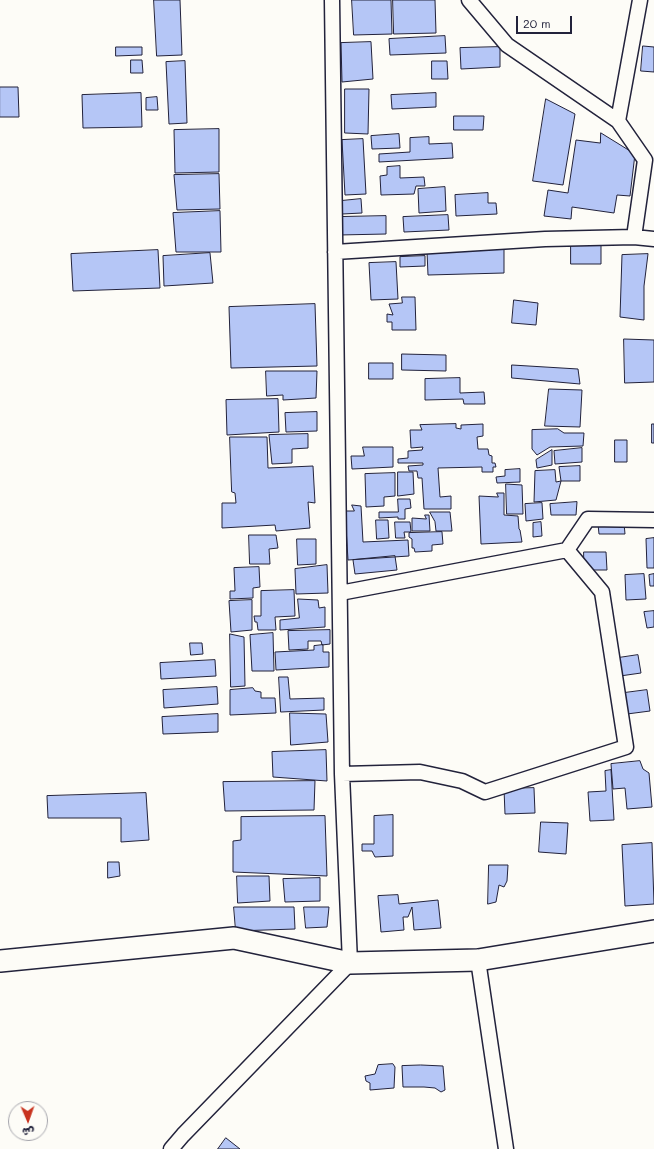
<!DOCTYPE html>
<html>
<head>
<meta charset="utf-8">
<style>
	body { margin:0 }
	#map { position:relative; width:654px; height:1149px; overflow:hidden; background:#fdfcf7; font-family:Mali,"Playpen Sans Arabic",sans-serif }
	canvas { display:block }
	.north { position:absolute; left:8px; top:1101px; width:40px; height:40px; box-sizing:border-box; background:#fdfcf7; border:1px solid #a5a5ac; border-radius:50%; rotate:178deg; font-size:11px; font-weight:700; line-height:16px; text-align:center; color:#22223b }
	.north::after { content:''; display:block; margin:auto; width:14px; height:18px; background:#c8321e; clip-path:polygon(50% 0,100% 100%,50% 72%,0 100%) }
	.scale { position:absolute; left:516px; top:16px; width:56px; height:18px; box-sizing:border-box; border:2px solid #22223b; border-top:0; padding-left:5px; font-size:12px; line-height:14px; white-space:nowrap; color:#22223b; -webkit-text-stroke:3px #fdfcf7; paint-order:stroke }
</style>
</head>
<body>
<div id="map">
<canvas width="654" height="1149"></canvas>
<div class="north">ش</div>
<div class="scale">20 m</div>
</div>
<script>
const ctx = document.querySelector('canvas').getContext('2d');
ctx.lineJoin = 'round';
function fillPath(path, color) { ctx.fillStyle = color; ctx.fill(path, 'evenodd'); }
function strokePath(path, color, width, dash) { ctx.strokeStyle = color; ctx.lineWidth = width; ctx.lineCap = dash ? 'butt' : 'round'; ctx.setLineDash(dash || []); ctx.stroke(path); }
const building = new Path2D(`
	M154 0H180L182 55 157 56Z
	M352 0H391L392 34 354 35Z
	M393 0H435L436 33 394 34Z
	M445 36 446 53 390 55 389 39Z
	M371 42 373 79 342 82 341 43Z
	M643 46 654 47V72L641 71Z
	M116 47H142V55L116 56Z
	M500 47V67L461 69 460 48Z
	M131 60H142L143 73H131Z
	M185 61 187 123 169 124 166 62Z
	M432 61H447L448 79H432Z
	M0 87H18L19 117H0Z
	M345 89H369L368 134 345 133Z
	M141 93 142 127 83 128 82 95Z
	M436 93V107L392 109 391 95Z
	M157 97 158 110H146V98Z
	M546 99 575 114 563 185 533 181Z
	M454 116H484L483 130H454Z
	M219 129V172L175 173 174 130Z
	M601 133 635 154 630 196 617 195 614 213 572 207 571 219 544 216 548 190 568 193 576 140 600 143Z
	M399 134 400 148 372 149 371 136Z
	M429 137V144L452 143 453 158 379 162V154L410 152V138Z
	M363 139 366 194 345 195 342 140Z
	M400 166V178L424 177 425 186H416L414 194 381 195 380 176 387 175V167Z
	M219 174 220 209 177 210 174 175Z
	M445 187 446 211 419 213 418 189Z
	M488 193V203H496L497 214 456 216 455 195Z
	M361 199 362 213 342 214 341 201Z
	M220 211 221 252H176L173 213Z
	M448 215 449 230 404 232 403 217Z
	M386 216V234L339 235V217Z
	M571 245H601V264H571Z
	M504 249V273L428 275 427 251Z
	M158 250 160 288 73 291 71 254Z
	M210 253 213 283 164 286 163 256Z
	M648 254 644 286V320L620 317 622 255Z
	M425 256V266L400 267V257Z
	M396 262 398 299 371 300 369 263Z
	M402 297H415L416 330H392V322H387V314L393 315 389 304 402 303Z
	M514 300 538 303 536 325 512 323Z
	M315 304 317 366 231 368 229 307Z
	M624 339 654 340V382L625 383Z
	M402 354 446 355V371L402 370Z
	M369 363H393V379H369Z
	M512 365 578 369 580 384 512 378Z
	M266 371H317L316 398 283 400V395L267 396Z
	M460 378V393L484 392 485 404H464L463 399 425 400V379Z
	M549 389 582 390 580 427 545 426Z
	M278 399 279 432 227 435 226 400Z
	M317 412V431L286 432 285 413Z
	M456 424V428L461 429V425L483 424V436L477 437 478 449H488L489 455 492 456V463H495L496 467H493V472H482V467L438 468 440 497 451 496V509H424L422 478H418L417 471H409L408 466 423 465V463H398V459L408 458V451L422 450 423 447 411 448 410 430H422L420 425Z
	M652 424H654V443H652Z
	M558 429 564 433H584L583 446 550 447 537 455 532 449V430Z
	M308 434V448L292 449V463L272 464 269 435Z
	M230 437H267L268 468 313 466 315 503 308 502 310 528 276 531 275 525 222 528V503H236L235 493 232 492Z
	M615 440H627V462H615Z
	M363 447H393V467L352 469 351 456H364Z
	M582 448V462L555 464 554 451Z
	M552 450V465L537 468 536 460Z
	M580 466V481H561L559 467Z
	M520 469V482L497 483 496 477 505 476V470Z
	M555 470 556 482 561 481 556 500 534 502 535 471Z
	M398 472H413L414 494 398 496Z
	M395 473V496L384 497V506L366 507 365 474Z
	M506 484 522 485 523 514H507Z
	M497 493H504V515L518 516 519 529 520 530 522 542 481 544 479 496 498 497Z
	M398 499H410L411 508 405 509V519H398V517L379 518V512H398Z
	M577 502 576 515H551L550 504Z
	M542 503 543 519 526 521 525 504Z
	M352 505 361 506 363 542 408 540 409 556 348 560 345 511H354Z
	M430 512H450L452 531H436L435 522Z
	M425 515H429L430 531H412V518L426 519Z
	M376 520H388L389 538 377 539Z
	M395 522H410L411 532H404L405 538H396Z
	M541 522 542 536 533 537V523Z
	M624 523 625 534H599L598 524Z
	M442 532 443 544 432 545V551L415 552 414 548H412V539L409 537V533Z
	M249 535H276L278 548 269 549 270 564H250Z
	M654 538V568H647L646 539Z
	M297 539H316V564L298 565Z
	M584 552H606L607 570H594L584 561Z
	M395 556 397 570 355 574 353 560Z
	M327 565 328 593 296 594 295 569Z
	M259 567 260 587 253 588V598L230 599V591H235L234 568Z
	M644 574 646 599 626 600 625 575Z
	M654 574V586H650L649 575Z
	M294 590 295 616 275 617 276 630H258L257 622H255L254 616H261V591Z
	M298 599 318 600 319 608 325 607V627L280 630V620L299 618Z
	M252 600V630L231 632 229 601Z
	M654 611V627L647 628 644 612Z
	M330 630V644L322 645 321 641H308V649L289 650 288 631Z
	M273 633 274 671H252L250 635Z
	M230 634 244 637 245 686 231 687Z
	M190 643H202L203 654 191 655Z
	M323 645V652H329V667L276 670 275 652 314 650V646Z
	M638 655 641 673 620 676 618 658Z
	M215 660 216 676 161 679 160 663Z
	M279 677H288L290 699 324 698V710L281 712Z
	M217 687 218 704 164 708 163 690Z
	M253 688 255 691 261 692V698H275L276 713 230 715V690Z
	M647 690 650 711 627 714 624 693Z
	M290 713 326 714 328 742 291 745Z
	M218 714V732L163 734 162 717Z
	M326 750 327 781 273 777 272 752Z
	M640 761 643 769 649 773 652 807 627 809 625 788 613 789 611 764Z
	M611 770 614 820 590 821 588 792 606 791 605 771Z
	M315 781 314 810 225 811 223 782Z
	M534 788 535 813 505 814 504 789Z
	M146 793 149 840 121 842V818H48L47 796Z
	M393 815V856L375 857 372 851H362V844H374V816Z
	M325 816 327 876 233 872V841L241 840V817Z
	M541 822 568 823 566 854 539 852Z
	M652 843 654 904 625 906 622 845Z
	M108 862H119L120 876 108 878Z
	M489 865H508L507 881 504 887 499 885 496 902 488 904Z
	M237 876H269L270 901 238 903Z
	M320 878V901L285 902 283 879Z
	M398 895 399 904 438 900 441 928 414 930 412 907 408 917H403L404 930 381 932 378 896Z
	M234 907H294L295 929 236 931Z
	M304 907H329L327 927 306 928Z
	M393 1064 395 1067 394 1088 370 1090V1083L366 1081 365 1076 375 1074 378 1065Z
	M421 1065 443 1066 445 1090 441 1092 435 1088 424 1087H403L402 1066Z
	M226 1138 240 1149H218Z`);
fillPath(building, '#b5c6f6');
strokePath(building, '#22223b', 1);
const minor = new Path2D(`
	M469 0 507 45 618 121
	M634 237 645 160 618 121 640 0
	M335 252 545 239 634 237 654 239
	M340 593 567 550 588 519 654 520
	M342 774 420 772 462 781 485 792 626 747 602 592 567 550
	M478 960 506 1149
	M171 1149 183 1135 350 963 342 774 332 0`);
const secondary = new Path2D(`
	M0 961 234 938 350 963 478 960 654 931`);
strokePath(minor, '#22223b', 17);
strokePath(secondary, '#22223b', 24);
strokePath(minor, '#fdfcf7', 14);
strokePath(secondary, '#fdfcf7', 21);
</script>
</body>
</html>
